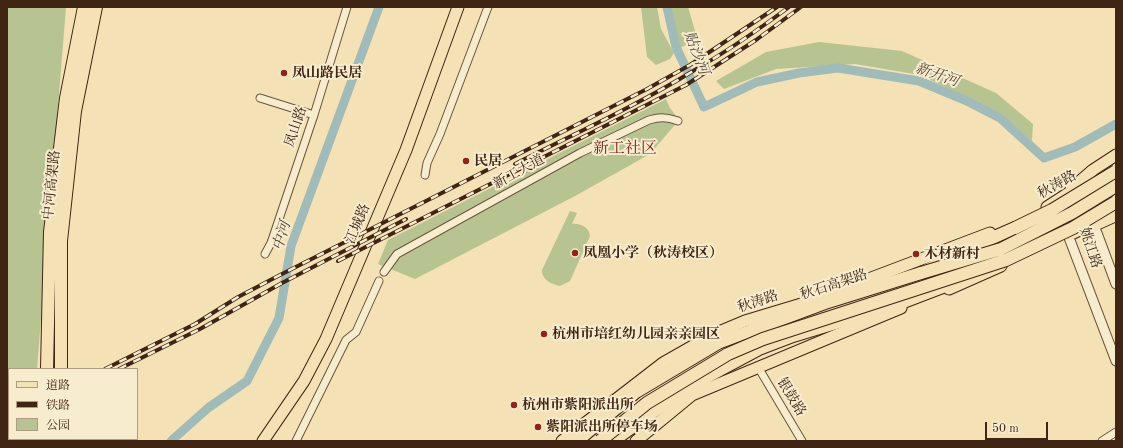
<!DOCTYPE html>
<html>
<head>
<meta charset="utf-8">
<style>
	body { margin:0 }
	#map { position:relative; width:1123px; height:448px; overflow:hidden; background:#f4e1b5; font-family:"Old Standard TT","Noto Serif SC",serif }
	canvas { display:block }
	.frame { position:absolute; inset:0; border:8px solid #402514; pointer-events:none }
	.legend { position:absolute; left:8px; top:368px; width:130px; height:72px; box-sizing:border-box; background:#f8eccf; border:1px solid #ae9c84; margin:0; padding:5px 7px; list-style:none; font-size:12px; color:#402514 }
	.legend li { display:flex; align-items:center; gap:8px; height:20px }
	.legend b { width:20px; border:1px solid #ae9c84 }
	.scale { position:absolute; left:985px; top:422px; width:63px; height:18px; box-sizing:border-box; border:2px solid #402514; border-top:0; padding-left:5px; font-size:12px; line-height:14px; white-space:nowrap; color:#402514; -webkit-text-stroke:3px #f8eccf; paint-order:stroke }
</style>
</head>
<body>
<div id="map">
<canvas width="1123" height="448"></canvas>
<div class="frame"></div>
<ul class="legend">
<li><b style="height:5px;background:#f4e1b5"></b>道路</li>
<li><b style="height:5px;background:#402514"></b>铁路</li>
<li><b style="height:11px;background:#b7c491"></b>公园</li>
</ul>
<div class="scale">50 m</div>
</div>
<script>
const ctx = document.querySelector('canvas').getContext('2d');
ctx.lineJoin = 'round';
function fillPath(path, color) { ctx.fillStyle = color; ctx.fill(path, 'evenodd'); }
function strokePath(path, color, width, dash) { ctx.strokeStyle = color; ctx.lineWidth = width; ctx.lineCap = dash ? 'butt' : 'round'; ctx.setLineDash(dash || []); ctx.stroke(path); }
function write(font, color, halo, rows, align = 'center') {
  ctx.font = font + ' "Old Standard TT","Noto Serif SC",serif'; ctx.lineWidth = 4; ctx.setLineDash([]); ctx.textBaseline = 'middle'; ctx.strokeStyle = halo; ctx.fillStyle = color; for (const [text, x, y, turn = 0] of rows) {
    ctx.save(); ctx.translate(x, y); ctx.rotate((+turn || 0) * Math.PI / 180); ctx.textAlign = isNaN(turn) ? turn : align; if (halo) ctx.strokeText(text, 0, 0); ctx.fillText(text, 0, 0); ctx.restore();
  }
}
fillPath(new Path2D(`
	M7 7H66L37 369H9V435H7Z
	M641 7H657L661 29 674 53 670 59 656 65 647 57Z
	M670 7H688L695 31 689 44 679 48Z
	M819 42 902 51 996 93 1033 124 1032 141 999 113 920 75 855 64 776 69 724 89 716 81 766 52Z
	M666 99 670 108 679 120 650 154 575 196 415 279 378 264 388 240Z
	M570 211 577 213 572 224C580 223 589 227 590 236L570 281 560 286C551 284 542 280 542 270Z`), '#b7c491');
strokePath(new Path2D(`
	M667 7 676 47 704 107 757 82 799 73 838 68 919 81 967 101 1000 118 1044 158 1075 147 1116 124
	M171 441 208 408 247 381 279 318 291 246 379 7`), '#a1bbb9', 9);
const minor = new Path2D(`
	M260 98 314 115
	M425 175 427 163 440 134 488 7
	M265 254 271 243 314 115 347 7
	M384 272 397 254 580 153 649 120C660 117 667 117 678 121
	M758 367 802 441
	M296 441 346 340 356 332 379 281
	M1102 441 1116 432`);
const tertiary = new Path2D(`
	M1076 204 1094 225 1116 284
	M1067 211 1068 235 1116 361`);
const primary = new Path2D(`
	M1071 189 1093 170 1116 155
	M1047 207 1067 194 1082 187
	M1069 235 1101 220
	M949 289 1001 266
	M263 441 304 381 326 339 406 150 458 7
	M562 441 663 363 714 334 745 321 808 302 990 233
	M636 441 692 395 901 308`);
const trunk = new Path2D(`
	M1094 225 1116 215
	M47 369 50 232 66 98 84 7
	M61 369V241L75 111 96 7
	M61 439 62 441
	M32 441 33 439
	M46 441V439
	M577 441 636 392 718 343 828 302 921 273 967 249 1015 228
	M613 441 688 387 759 349 793 336 901 303 956 282`);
strokePath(minor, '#6d543c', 9);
strokePath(tertiary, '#6d543c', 11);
strokePath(primary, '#402514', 13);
strokePath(trunk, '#402514', 14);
strokePath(minor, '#f8eccf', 7);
strokePath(tertiary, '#f8eccf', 9);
strokePath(primary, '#f4e1b5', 11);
strokePath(trunk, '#f4e1b5', 12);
const rail = new Path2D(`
	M515 164C574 134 636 106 693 71 726 52 758 30 789 7
	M338 261 686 85 756 40 801 7
	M105 369 195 324 238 297 280 275 647 89 690 65 777 7
	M119 369 200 329 282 283 406 219
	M7 419 9 418
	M7 426 9 425`);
strokePath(rail, '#402514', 4);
strokePath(rail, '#f8eccf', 2.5, [8]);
const trunkBridge = new Path2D(`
	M1015 228 1052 210 1116 171
	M921 273 1001 249 1072 213 1116 186
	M600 441 647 403 728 354 763 339 1006 260 1073 228 1116 202`);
strokePath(trunkBridge, '#402514', 14, []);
strokePath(trunkBridge, '#f4e1b5', 12);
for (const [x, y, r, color] of [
	[284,73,4,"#8f2418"],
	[466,161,4,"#8f2418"],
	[575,253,4,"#8f2418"],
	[916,254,4,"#8f2418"],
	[544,334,4,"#8f2418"],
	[514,405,4,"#8f2418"],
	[538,427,4,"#8f2418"]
]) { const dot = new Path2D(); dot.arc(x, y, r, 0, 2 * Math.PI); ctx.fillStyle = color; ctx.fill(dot); strokePath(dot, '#f8eccf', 1.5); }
write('bold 14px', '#402514', '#f8eccf', [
	["凤山路民居",292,73],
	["民居",474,161],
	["凤凰小学（秋涛校区）",583,253],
	["木材新村",924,254],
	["杭州市培红幼儿园亲亲园区",552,334],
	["杭州市紫阳派出所",522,405],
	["紫阳派出所停车场",546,427]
], 'left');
write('14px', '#402514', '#f8eccf', [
	["凤山路",296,127,-72],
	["新工大道",519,172,-29],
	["中河高架路",52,185,-84],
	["秋涛路",1057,185,-29],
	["江城路",358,224,-67],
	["姚江路",1090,248,72],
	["秋石高架路",834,285,-18],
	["秋涛路",758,302,-18],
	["银鼓路",791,397,59]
]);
write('italic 15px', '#584a3d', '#f8eccf', [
	["贴沙河",696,53,69],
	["新开河",937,75,19],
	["中河",282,236,-73]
]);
write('16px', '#7a1f14', '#f8eccf', [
	["新工社区",625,149]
]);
</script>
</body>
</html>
